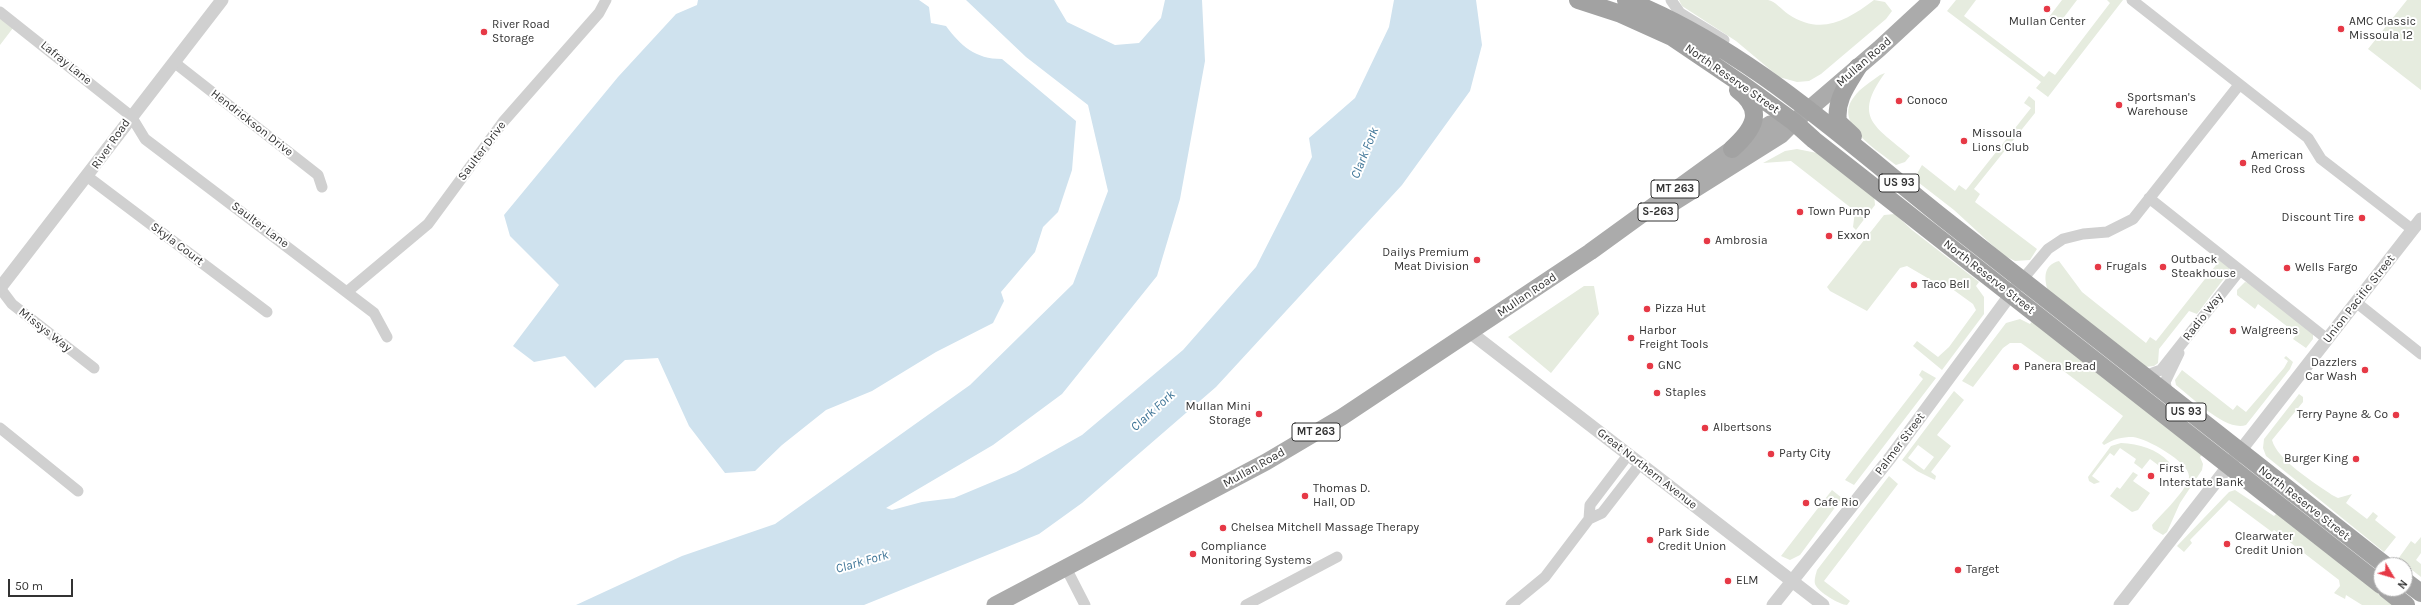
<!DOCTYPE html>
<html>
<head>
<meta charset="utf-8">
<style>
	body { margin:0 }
	#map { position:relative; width:2421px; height:605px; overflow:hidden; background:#fff; font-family:Karla,sans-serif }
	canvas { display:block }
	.north { position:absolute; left:2373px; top:557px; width:40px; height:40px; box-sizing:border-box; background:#fff; border:1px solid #adadad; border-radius:50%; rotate:128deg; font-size:11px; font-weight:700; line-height:16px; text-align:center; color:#333 }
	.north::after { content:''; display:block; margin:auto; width:14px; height:18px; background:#e63946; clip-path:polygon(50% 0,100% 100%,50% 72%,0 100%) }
	.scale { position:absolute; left:8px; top:579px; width:65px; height:18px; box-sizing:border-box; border:2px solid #333; border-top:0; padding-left:5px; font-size:12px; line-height:14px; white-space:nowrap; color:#333; -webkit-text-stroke:3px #fff; paint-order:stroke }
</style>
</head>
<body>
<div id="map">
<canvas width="2421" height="605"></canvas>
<div class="north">N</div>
<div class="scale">50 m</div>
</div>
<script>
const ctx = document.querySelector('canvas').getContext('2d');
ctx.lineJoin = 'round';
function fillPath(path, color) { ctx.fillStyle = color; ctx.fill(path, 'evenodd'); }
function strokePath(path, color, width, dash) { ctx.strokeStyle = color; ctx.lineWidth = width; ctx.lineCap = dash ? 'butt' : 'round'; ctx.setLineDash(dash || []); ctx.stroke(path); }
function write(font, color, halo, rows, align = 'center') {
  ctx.font = font + ' Karla,sans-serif'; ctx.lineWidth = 4; ctx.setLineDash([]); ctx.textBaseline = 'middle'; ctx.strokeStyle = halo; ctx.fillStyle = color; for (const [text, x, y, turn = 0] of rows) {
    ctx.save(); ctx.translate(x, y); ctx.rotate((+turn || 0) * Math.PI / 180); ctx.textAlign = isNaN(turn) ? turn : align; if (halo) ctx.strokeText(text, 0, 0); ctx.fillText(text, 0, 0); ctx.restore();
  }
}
fillPath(new Path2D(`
	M1679 0C1706 0 1742 0 1768 0 1775 1 1782 10 1788 14 1821 36 1846 21 1874 0L1885 2 1892 11 1886 19 1821 74 1809 81 1797 82 1779 77 1736 41 1682 6Z
	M1956 0H1976L1964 16 2044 77 2049 71 2055 75 2110 3 2107 0H2123L2048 97 2036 88 2041 82 1947 11Z
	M2062 0H2077L2058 25 2049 17Z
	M2407 0H2421V90L2368 49Z
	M0 18 13 28 0 45Z
	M1885 73C1852 118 1875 126 1910 156L1905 162 1896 165C1879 151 1832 124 1854 97 1860 88 1872 81 1880 75Z
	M2029 96 2035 101V113L1974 189 1980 194 1975 202 2037 249 2030 260 2015 261 2003 255 1954 210 1914 179 1922 165 1955 191 1959 185 1966 190 2031 108 2024 103Z
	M1797 149 1822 154 1874 194 1875 205 1856 230 1853 227 1855 211 1791 161 1763 163 1785 151Z
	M1895 214 1912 230 1979 282 1976 286 1984 297V314L1942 370 1913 346 1917 341 1938 357 1949 347 1976 310 1973 304 1944 283 1931 280 1907 266 1900 268 1867 311 1830 291 1827 287 1884 215Z
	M2215 259 2222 261 2229 267V272L2197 314 2189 311 2159 349 2158 363 2154 366 2145 367 2048 291C2044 279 2043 265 2059 261L2082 292 2146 343 2150 337 2156 341 2216 265 2213 261Z
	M2245 282 2253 284 2313 334V339L2306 348 2293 339 2297 334 2258 304 2255 309 2237 295V290Z
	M1584 286H1594L1599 314 1551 373 1508 337Z
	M2020 319 2030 324 2033 320 2203 454 2200 457 2203 464 2202 470 2180 503 2167 532 2163 535 2153 529 2152 525C2160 516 2190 487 2189 476 2189 462 2146 438 2133 437 2121 437 2114 439 2104 445L2102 443 2123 416 2061 369 2053 366 2021 343H2010L2003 348 1973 387 1962 381 2006 323Z
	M2286 356 2293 362 2290 369 2246 425C2226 432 2193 398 2176 385L2175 380 2182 370 2233 410 2237 405 2246 412 2284 368 2288 361 2284 358Z
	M1922 370 1936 378 1854 485 1845 480 1923 379 1919 375Z
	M1954 391 1964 400 1937 435 1951 446 1931 472 1936 476 1935 480 1917 471 1902 460ZM1918 445 1934 457 1924 470 1908 458Z
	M2299 394 2303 397V402L2272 440C2277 460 2315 483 2332 495L2338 498 2352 494 2346 503 2367 519 2373 512 2378 516 2375 520 2396 537 2384 552 2266 456 2263 448 2264 439Z
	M2121 443C2139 444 2157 449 2169 462L2170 467 2166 471 2150 459 2142 469 2134 463 2136 459 2120 448 2114 456 2110 453 2092 476 2100 482 2094 484 2089 481 2088 477 2111 446Z
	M2133 472 2138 475 2133 481 2150 493 2138 510 2132 512 2110 496 2117 487 2120 489Z
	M1889 476 1898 484 1824 581 1850 601 1847 605C1840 605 1818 592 1815 584 1814 579 1816 574 1817 570Z
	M1832 490 1842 498 1800 555 1790 560 1781 556Z
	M2235 490 2274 516 2277 513 2393 605H2362L2346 595 2345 599 2334 593 2340 586 2339 580 2274 530 2272 532 2229 500 2190 540 2192 543 2184 552 2177 546 2229 492Z
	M2421 537V553L2416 560 2421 564V577L2398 559 2411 541 2415 544Z`), '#e6ecdf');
fillPath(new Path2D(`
	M698 0H919L929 7 931 23 946 26C961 46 975 59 1002 59L1076 121 1072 170 1058 212 1043 227 1035 252 1001 292 1004 301 993 323 936 352 872 391 826 410 782 445 755 471 725 473 689 426 658 358 625 360 595 388 565 356 534 362 513 346 559 285 510 236 504 215 618 77 676 14 697 5Z
	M966 0H1054L1067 22 1115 45 1139 43 1161 18 1165 0H1202L1205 61 1180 199 1157 276 1062 394 993 445 886 508 892 510 922 502 954 498 1016 472 1082 435 1183 350 1256 267 1312 157 1309 138 1355 98 1389 27 1394 0H1476L1482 45 1470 91 1402 185 1216 387 1082 503 1039 534 864 605H576L682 556 775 524 970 385 1073 284 1108 191 1088 105 1026 57Z`), '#cfe2ee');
strokePath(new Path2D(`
	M1671 0 1680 13 1724 40
	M2132 0 2308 138 2321 159 2413 230
	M0 12 131 116 145 139 374 313 387 337
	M175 63 318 175 322 187
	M88 177 267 312
	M2149 198 2327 339
	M2022 280 2048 249 2063 239 2083 234 2107 232 2133 219 2239 85
	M0 288 12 304 94 368
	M348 291 428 224 503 122 599 13 606 0
	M2357 303 2421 354
	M2140 374H2150L2161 370 2240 270
	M2168 396 2165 382 2179 353
	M0 428 78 491
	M1589 519 1590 505 1628 455
	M1066 568 1085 605
	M1246 605 1337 557
	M1511 605 1545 577 1589 519 1602 513 1640 464`), '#d0d0d0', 11);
strokePath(new Path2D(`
	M0 288 222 0
	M1471 333 1823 605
	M1773 605 1890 458 2016 287
	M2120 605 2421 219`), '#d0d0d0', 13);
strokePath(new Path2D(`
	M1668 206 1781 135 1794 122 1879 49 1932 0
	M995 605 1266 462 1342 417 1590 252 1732 149 1770 124 1794 122`), '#ababab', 17);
strokePath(new Path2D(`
	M1578 0 1621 14 1672 37 1743 85 1794 122 1814 140 2381 585
	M1626 0C1744 46 1845 140 1943 218 2090 334 2237 450 2385 565
	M1853 136 1838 122C1835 100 1847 85 1858 67
	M1732 149C1753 130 1766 111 1738 90
	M2405 581 2421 593
	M2386 589 2406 605`), '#a2a2a2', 18);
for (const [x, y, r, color] of [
	[2047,9,4,"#e63946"],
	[2341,29,4,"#e63946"],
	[484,32,4,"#e63946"],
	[1899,101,4,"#e63946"],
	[2119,105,4,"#e63946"],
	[1964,141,4,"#e63946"],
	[2243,163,4,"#e63946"],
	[1800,212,4,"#e63946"],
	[2362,218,4,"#e63946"],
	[1829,236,4,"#e63946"],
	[1707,241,4,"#e63946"],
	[1477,260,4,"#e63946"],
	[2098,267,4,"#e63946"],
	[2163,267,4,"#e63946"],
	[2287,268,4,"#e63946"],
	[1914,285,4,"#e63946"],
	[1647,309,4,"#e63946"],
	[2233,331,4,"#e63946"],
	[1631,338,4,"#e63946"],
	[1650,366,4,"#e63946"],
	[2016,367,4,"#e63946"],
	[2365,370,4,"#e63946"],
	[1657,393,4,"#e63946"],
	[1259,414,4,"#e63946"],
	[2396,415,4,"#e63946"],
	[1705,428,4,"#e63946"],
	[1771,454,4,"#e63946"],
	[2356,459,4,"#e63946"],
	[2151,476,4,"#e63946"],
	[1305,496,4,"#e63946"],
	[1806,503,4,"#e63946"],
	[1223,528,4,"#e63946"],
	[1650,540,4,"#e63946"],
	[2227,544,4,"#e63946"],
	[1193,554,4,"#e63946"],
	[1958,570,4,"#e63946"],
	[1728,581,4,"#e63946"]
]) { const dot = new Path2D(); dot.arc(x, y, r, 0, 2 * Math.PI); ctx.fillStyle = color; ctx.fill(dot); strokePath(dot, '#fff', 1.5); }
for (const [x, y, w] of [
	[1899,183,40],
	[1675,189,48],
	[1658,212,40],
	[2186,412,40],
	[1316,432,48]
]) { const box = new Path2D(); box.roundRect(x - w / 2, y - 9, w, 18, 3); ctx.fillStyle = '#fff'; ctx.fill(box); strokePath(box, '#333', 1); }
write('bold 11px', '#333', null, [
	["US 93",1899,183],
	["MT 263",1675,189],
	["S-263",1658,212],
	["US 93",2186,412],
	["MT 263",1316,432]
]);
write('12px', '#333', '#fff', [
	["Mullan Center",2047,22,"center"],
	["AMC Classic",2349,22],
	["Missoula 12",2349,36],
	["River Road",492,25],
	["Storage",492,39],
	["Sportsman's",2127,98],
	["Warehouse",2127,112],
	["Conoco",1907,101],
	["Missoula",1972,134],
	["Lions Club",1972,148],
	["American",2251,156],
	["Red Cross",2251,170],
	["Town Pump",1808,212],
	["Discount Tire",2354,218,"right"],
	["Exxon",1837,236],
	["Ambrosia",1715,241],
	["Dailys Premium",1469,253,"right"],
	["Meat Division",1469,267,"right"],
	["Outback",2171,260],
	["Steakhouse",2171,274],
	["Frugals",2106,267],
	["Wells Fargo",2295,268],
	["Taco Bell",1922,285],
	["Pizza Hut",1655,309],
	["Harbor",1639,331],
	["Freight Tools",1639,345],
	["Walgreens",2241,331],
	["Dazzlers",2357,363,"right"],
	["Car Wash",2357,377,"right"],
	["GNC",1658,366],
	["Panera Bread",2024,367],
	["Staples",1665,393],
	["Mullan Mini",1251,407,"right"],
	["Storage",1251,421,"right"],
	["Terry Payne & Co",2388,415,"right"],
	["Albertsons",1713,428],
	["Party City",1779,454],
	["Burger King",2348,459,"right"],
	["First",2159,469],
	["Interstate Bank",2159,483],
	["Thomas D.",1313,489],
	["Hall, OD",1313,503],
	["Cafe Rio",1814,503],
	["Chelsea Mitchell Massage Therapy",1231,528],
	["Park Side",1658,533],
	["Credit Union",1658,547],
	["Clearwater",2235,537],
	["Credit Union",2235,551],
	["Compliance",1201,547],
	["Monitoring Systems",1201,561],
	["Target",1966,570],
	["ELM",1736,581]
], 'left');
write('12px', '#333', '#fff', [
	["Mullan Road",1864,62,-41],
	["Lafray Lane",66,63,39],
	["North Reserve Street",1732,79,35],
	["Hendrickson Drive",252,123,38],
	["River Road",111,144,-55],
	["Saulter Drive",482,151,-53],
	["Saulter Lane",260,225,37],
	["Skyla Court",177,244,37],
	["North Reserve Street",1989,277,38],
	["Mullan Road",1527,295,-34],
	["Union Pacific Street",2359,299,-52],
	["Radio Way",2203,317,-52],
	["Missys Way",45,330,38],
	["Palmer Street",1900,444,-53],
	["Mullan Road",1254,468,-29],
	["Great Northern Avenue",1647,469,38],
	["North Reserve Street",2304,503,38]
]);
write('italic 13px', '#3f7597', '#fff', [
	["Clark Fork",1365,153,-68],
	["Clark Fork",1153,411,-42],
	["Clark Fork",862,562,-16]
]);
</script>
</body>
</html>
